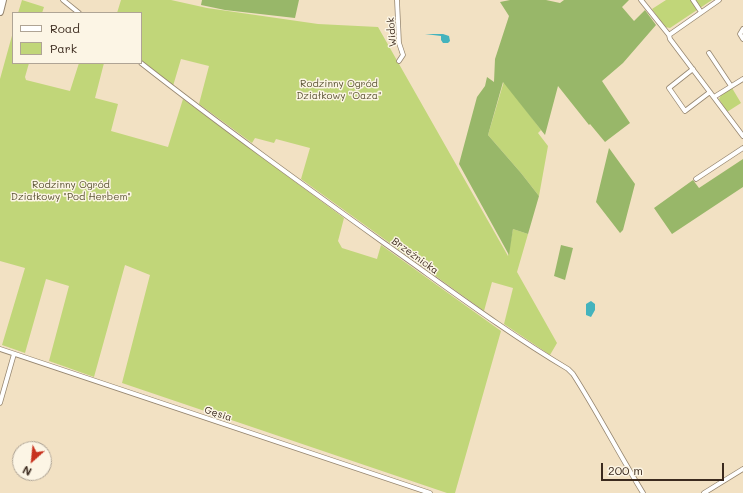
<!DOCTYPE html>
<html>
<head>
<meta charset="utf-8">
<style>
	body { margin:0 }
	#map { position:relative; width:743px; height:493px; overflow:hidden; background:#f2e1c3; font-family:Mali,sans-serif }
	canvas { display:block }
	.legend { position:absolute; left:12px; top:12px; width:130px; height:52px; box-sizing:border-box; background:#fcf5e5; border:1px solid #afa495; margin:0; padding:5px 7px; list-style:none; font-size:12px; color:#3b2a1e }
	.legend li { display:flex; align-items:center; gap:8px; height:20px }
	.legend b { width:20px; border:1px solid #afa495 }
	.north { position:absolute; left:12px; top:441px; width:40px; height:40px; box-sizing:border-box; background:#fcf5e5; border:1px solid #afa495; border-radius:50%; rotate:207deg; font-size:11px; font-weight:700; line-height:16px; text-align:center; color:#3b2a1e }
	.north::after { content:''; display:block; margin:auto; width:14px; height:18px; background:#c8321e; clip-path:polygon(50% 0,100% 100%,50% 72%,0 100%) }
	.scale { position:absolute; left:601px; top:463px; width:123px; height:18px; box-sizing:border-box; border:2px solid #3b2a1e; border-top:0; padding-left:5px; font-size:12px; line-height:14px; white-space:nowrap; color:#3b2a1e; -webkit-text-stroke:3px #fcf5e5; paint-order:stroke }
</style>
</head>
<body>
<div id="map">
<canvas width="743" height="493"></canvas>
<ul class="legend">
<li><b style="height:5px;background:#fff"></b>Road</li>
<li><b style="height:11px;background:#c1d679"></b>Park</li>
</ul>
<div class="north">N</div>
<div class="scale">200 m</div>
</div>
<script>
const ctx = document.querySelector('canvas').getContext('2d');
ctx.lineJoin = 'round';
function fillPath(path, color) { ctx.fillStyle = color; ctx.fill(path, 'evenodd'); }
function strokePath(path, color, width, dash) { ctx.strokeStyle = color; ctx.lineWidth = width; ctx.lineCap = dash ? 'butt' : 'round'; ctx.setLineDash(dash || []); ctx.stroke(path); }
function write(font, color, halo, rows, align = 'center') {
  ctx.font = font + ' Mali,sans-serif'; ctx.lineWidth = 3; ctx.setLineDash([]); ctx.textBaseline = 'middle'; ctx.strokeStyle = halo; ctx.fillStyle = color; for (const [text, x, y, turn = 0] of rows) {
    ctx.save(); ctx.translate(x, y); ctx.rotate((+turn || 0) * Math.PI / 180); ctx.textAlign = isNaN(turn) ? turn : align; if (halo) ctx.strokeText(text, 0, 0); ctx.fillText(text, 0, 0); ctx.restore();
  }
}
fillPath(new Path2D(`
	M22 0 44 7 42 13H18Z
	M121 0H171L207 8 318 24 378 27 508 256 513 229 528 234 517 272 557 343 550 355 504 324 513 288 492 282 484 311 301 179 310 148 276 139 274 143 255 138 252 143 199 104 209 66 181 59 173 86 141 60V13H117Z
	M666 0H712L670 28 665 27 652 9Z
	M13 32V63H29L25 77 26 80 70 91 79 63H104L95 98 118 104 111 131 168 147 183 99 344 218 338 241 342 248 377 259 381 245 501 331 455 493H447L122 383 150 275 125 265 94 377 49 361 69 286 46 279 25 353 2 345 25 268 0 261V79Z
	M504 81 541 130 538 133 548 146 539 196 521 173 488 135Z
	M732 88 741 103 727 112 719 99 721 95Z`), '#c1d679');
fillPath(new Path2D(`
	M202 0H299L295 18 225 10 201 5Z
	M510 0H546L560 3 564 0H629L622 7 634 21 645 10 656 25 623 63 602 81 630 123 605 142 590 124 589 125 558 86 545 135 503 82 488 135 521 173 539 196 528 234 513 229 509 255 459 164 477 97 485 86 487 77 494 82 495 59 509 16 500 2Z
	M609 148 635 184 623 230 620 233 596 202Z
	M743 159V187L672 234 654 208 693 180 699 188Z
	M561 245 573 248 565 280 554 276Z`), '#98b769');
fillPath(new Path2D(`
	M425 34H443L449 36 450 41 448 43H443L441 40V36Z
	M591 301 595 304V310L591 317 586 315V304Z`), '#44b3bd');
const street = new Path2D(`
	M63 0 79 13
	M397 0 399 43 403 55 399 61
	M641 0 669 35 670 39 743 136
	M693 0 701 12
	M743 29 740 34 743 39
	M669 35 719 0
	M709 53 731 86
	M141 63C220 125 302 184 384 243 445 286 504 331 568 369L573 374C598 413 619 454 643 493
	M693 69 669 88 685 111 710 92
	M714 97 743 79
	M696 179 743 148
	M0 349 430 493
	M0 403 14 354
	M704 493 743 469`);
const secondary = new Path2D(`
	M0 12 3 0`);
strokePath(street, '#968670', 5.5);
strokePath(secondary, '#968670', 8);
strokePath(street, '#fff', 4);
strokePath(secondary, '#fff', 6);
write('10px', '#3b2a1e', '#fcf5e5', [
	["Widok",392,32,-95],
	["Brzeźnicka",415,256,36],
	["Gęsia",218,414,18]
]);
write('10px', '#5c5535', '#fcf5e5', [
	["Rodzinny Ogród",339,84],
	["Działkowy \"Oaza\"",339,96],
	["Rodzinny Ogród",71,185],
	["Działkowy \"Pod Herbem\"",71,197]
]);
</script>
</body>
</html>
